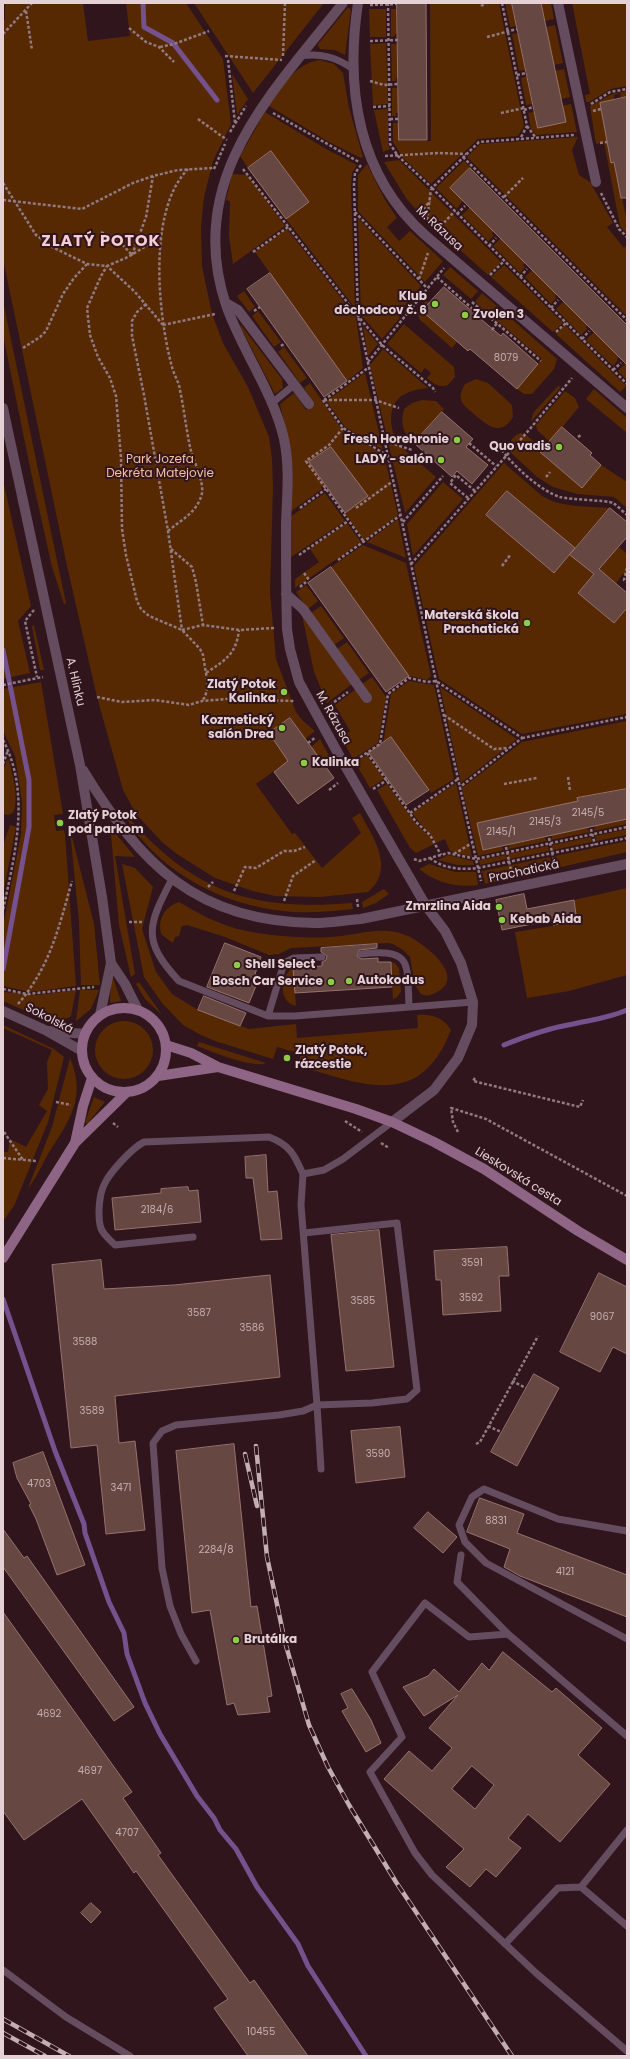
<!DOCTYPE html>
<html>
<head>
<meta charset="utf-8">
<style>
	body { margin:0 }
	#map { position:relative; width:630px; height:2059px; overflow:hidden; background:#30151d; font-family:Poppins,sans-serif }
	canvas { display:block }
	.frame { position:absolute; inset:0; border:4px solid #e4d0d5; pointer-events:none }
</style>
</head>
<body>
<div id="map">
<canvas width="630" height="2059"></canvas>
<div class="frame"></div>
</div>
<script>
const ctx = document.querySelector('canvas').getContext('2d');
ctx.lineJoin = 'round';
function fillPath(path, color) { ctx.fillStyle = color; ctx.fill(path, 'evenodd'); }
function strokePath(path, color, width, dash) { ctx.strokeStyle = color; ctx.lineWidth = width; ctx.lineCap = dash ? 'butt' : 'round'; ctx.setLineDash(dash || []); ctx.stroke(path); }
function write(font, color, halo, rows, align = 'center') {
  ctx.font = font + ' Poppins,sans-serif'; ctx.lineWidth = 4; ctx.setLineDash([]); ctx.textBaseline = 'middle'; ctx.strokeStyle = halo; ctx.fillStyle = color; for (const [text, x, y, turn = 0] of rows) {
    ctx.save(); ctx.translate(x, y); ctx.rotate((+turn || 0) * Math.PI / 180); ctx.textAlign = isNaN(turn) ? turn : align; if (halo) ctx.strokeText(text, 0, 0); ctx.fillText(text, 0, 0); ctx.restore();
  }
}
fillPath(new Path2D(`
	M19 3H83L88 41 130 36 126 3H186L223 59 231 124 213 161 204 197 201 227 202 266 212 314 223 343 248 387 269 437 272 459 273 487 270 593 276 659 296 712 302 720 315 731 305 739 290 718 269 733 288 761 256 784 292 834 295 833 322 868 361 833 352 818 360 813C373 837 396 869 368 892L320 897 275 896 253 891 215 878 177 854 162 842 136 814 123 790 97 697 67 566 3 259V20H5V4Z
	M194 3H324L253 93Z
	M430 3H499L524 126 518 136 478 139 431 184 403 158 393 142V123H399L400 141H431Z
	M505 3H512L517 26 510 27Z
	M541 3H551L554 19 545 21Z
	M572 3H626L627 6V86L611 89 589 102H586L585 95 590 94Z
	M348 7 351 10 345 55 335 50 320 49 318 45 319 43Z
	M369 9H386V37H370Z
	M391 9H397L398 34H395V36L391 37Z
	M555 25 563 63 554 65 546 27Z
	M519 33 526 70 519 71 512 34Z
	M386 43 388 104 373 105 370 44Z
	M391 44H398L399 78H396V81H392Z
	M320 60 334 64 343 73 349 108 363 157 361 158 329 142 269 106C283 87 295 63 320 60Z
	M564 69 570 97 561 99 555 71Z
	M232 74 248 99 237 115Z
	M527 76 533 104 526 105 521 78Z
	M392 88H399V113H396V116H392Z
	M627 91V97L621 99 620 93 614 95 612 163 615 162 627 222V234L620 226 604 142 596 144 590 106 612 94Z
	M571 104 577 132 536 135 531 129 528 113Z
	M388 109V145L390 149 383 152 374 110Z
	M265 112 326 149 357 165 352 173 351 185 355 308 286 219 309 202 271 151 248 168 240 156Z
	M578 137 572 150 579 175 590 182 613 223 607 227 624 248 627 245V316L467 157 480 144Z
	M399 160 501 262 488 275 419 213 406 198 384 162Z
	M464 161 471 168 450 188 463 200 457 209 436 188Z
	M367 164 384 198 397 218 387 227 399 241 410 231 443 261 425 282 358 211V175Z
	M232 174 247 175 285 226 233 264 229 236 230 201 226 200Z
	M470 207 494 231 492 234 494 236 488 241 462 215Z
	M358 218 421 286 400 312 399 319 382 339 361 315Z
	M287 229 356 317 363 368 347 381 255 252Z
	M501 238 525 263 523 265 525 267 520 273 493 246Z
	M504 265 563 323 553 332 491 277Z
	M450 267 478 291 471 299 443 275Z
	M532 270 556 294 555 296 556 298 551 304 525 277Z
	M244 291 255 307 249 312 237 296Z
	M482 293 557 359 554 369 532 394H524L517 389 542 359 475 302Z
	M426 300 429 303 423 311 457 342 452 348 419 319 418 310Z
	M3 301 59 570 66 603 64 604 52 567 32 477 3 335Z
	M564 301 588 325 586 327 587 329 581 335 556 309Z
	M258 311 281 342 274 347 252 316Z
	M404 324 454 367 455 377 448 385C439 388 434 384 427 378L431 373 425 368 421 373 387 344Z
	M241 325 282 379 283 388 275 394 240 326Z
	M565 325 626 386 620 392 556 334Z
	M363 326 378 344 368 356Z
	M594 332 619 357 617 359 618 360 613 366 586 340Z
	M284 347 307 378 300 383 278 352Z
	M383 349 428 388C418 389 407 391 399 398 387 409 390 432 399 444 410 456 424 466 436 477L405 513 370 365Z
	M626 363 627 365V380L618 371Z
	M365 373 383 450 345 427 326 401Z
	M476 379 488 383 512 405 513 417C501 437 488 426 475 415 471 411 464 407 462 402 459 395 462 390 465 384Z
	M310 383 342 430 384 455 398 515 364 540 345 513 368 496 330 447 309 462 325 485 321 487 322 489 290 512 291 452 280 404 294 393 306 410 314 403 304 388Z
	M558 386 561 387 531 422 533 413Z
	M594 389 627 418V433L586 399Z
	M565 391 575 398 579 407 550 442 537 430 536 425Z
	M422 400 436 401 444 409 414 443C403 433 400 424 404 409L412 403Z
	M521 433 526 435 543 449 541 452 582 487 601 465 627 482V508L614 497 577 494 553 487 537 477 509 451C508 443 513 435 521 433Z
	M504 463 542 496C562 508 587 506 610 508L575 549 507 491 486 515 554 573 570 554 594 574 578 593 614 623 626 610 627 611V714L522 734 439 679 414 566Z
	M3 480 31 606 18 621 30 673 3 679Z
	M443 482 463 499 413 556 407 524Z
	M325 493 345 521 291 557 290 517Z
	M398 519 406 558 367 542Z
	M347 523 361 542 295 588V579L319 562 310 549Z
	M363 545 406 563 431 676 427 680 409 676 331 567Z
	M619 547 627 554V577L623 574 616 583 599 569Z
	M306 585 318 601 308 609 296 592Z
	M321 606 344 638 334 645 311 613Z
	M302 615 352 684 327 703 314 672Z
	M34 625 44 670H40L32 626Z
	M347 642 369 673 359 680 337 649Z
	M372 677 386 697 378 743 353 759 341 737 350 731 335 705 356 689 366 703 372 698 362 684Z
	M409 681 434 685 454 779 431 793 391 738 383 744 391 694Z
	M41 682 63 814 54 815 56 831 64 830 65 835 76 986 30 992 3 986V926L21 834 22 801 15 756 3 731V689Z
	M440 687 517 739 461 783Z
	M627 721V788L621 790 577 798 578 801 477 823 483 850 501 846 504 850 478 856 462 788 522 742Z
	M320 739 332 761 325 766 311 747Z
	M367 755 384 779 370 788 355 762Z
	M8 758C12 771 20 800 13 813L8 815 3 814V771Z
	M456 783 472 857 450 851 445 839 436 843 412 813Z
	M387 784 415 823 429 836 434 844 416 853 410 848 377 790Z
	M120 807C187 889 247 912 352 903L353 909C334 911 315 913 295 912 225 908 153 871 120 807Z
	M627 819V824L594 831 595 826Z
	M10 825 16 827 3 895V846Z
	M587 828 590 832 551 840 552 835Z
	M70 829 94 924 100 985H81L79 922Z
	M627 829V835L596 841 595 836Z
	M113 833 116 834 135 857 115 856 135 974 131 977 119 925 111 835Z
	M544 837 547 841 508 849 509 844Z
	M591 837 592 842 553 850 552 845Z
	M627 841V852L557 868 555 856Z
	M548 846 549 851 509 859 508 854Z
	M448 855 473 861 474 865H457L438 860Z
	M506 855 507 859 480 865 479 860Z
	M550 857 553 869 485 884 482 871Z
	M122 864 135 868 153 887 142 929 156 972 172 994 198 1010 249 1029 296 1024 297 1038 418 1028 417 1015C431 1014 443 1017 451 1030 420 1111 362 1084 298 1066L301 1054 277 1047 273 1059 215 1041 201 1035 183 1025 162 1003 144 977Z
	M429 864 455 872H476L478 885C456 888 437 883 419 869Z
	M627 888V975L569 991 527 998 515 932 577 922 574 900Z
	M384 889 389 894 376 903 363 908 362 902Z
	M179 902C194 911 211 920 228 926 253 935 303 939 330 937 356 936 382 924 408 936 425 944 469 978 435 993 430 996 425 996 421 994L415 985 410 957 403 950 393 944 388 943 291 948 279 954 269 955 225 937 187 925 182 926 179 936 175 937 173 943 162 935C156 921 165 906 179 902Z
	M391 962 395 963 399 968 401 992 396 998 393 999Z
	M293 968 296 1006C276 1001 282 973 293 968Z
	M111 978H113L121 1001 110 1003Z
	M139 982 162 1015 145 999 136 984Z
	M76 990 71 1016C63 1022 55 1018 46 1015L44 1019 3 1001V992L37 995Z
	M80 990H99L91 1009 76 1021Z
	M95 1050a29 29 0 1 1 58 0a29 29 0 1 1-58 0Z
	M3 1025 54 1049 64 1057 48 1122 14 1206 3 1221V1152H8L10 1139 26 1147 47 1111 39 1105 48 1089 47 1062 52 1050 3 1028Z
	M199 1042 266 1063C253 1069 211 1051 197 1046Z
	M70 1058C87 1098 69 1121 48 1154 42 1165 36 1179 28 1188L52 1127Z
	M94 1097 105 1102 87 1124 85 1122Z`), '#572903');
strokePath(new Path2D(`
	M143 3 144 27 173 43 217 100
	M3 650 29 780V827L3 969
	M504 1045C526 1036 549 1028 573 1024 591 1020 609 1018 627 1010
	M3 1299 55 1451 84 1524 85 1533 109 1602 124 1633 127 1654 145 1703 160 1734 197 1796 214 1818 220 1830 236 1849 257 1887 298 1944 308 1966 366 2056`), '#75528e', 5);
const building = new Path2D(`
	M397 3H426L427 140H399Z
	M512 3H541L566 122 538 128Z
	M627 97V198H621L614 162 611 163 600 103Z
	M271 151 309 202 286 219 248 168Z
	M470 168 627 325V365L450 188Z
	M270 273 347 381 324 397 247 289Z
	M444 287 482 320 501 336 503 333 538 364 517 389 470 349 468 351 422 311Z
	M442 412 473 439 466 447 488 465 472 484 457 471 452 477 414 443Z
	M562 427 592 453 590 455 601 465 582 488 540 452Z
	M331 447 368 496 345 513 309 462Z
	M507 491 575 548 554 573 486 515Z
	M610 508 627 522V537L599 569 627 593V608L614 623 578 593 594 574 570 555Z
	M331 567 409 676 386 692 308 583Z
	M290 718 334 778 298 804 274 772 288 761 269 733Z
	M391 737 429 790 406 805 369 753Z
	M627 789V819L483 850 477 823 578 801 577 798Z
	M524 894 527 909 574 900 577 922 553 925 552 920 502 930 496 900Z
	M225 943 261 957 255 974 260 976 249 1003 207 987Z
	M377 944V948L359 950 357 956 361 959 378 958V962H391L392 987 295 993 293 968 322 966V962L326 960 327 956 321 952V948Z
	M204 996 246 1013 240 1026 198 1010Z
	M266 1155 268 1192 277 1191 282 1239 261 1240 253 1178H246L245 1157Z
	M188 1187 189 1191 198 1190 201 1222 115 1230 112 1198 161 1193V1189Z
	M379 1230 394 1367 346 1371 331 1235Z
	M507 1247 509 1276H499L501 1311 443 1315 441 1280H436L434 1251Z
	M101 1260 104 1289 174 1285 270 1275 280 1377 115 1396 119 1443 135 1441 145 1530 106 1534 97 1445 71 1448 52 1265Z
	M599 1273 627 1287V1354L613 1347 600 1372 560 1352Z
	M534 1374 559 1388 517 1466 491 1452Z
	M400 1427 405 1477 356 1483 351 1431Z
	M234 1444 251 1607 257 1606 272 1696 267 1697 270 1712 238 1715 234 1703 227 1705 210 1610 192 1613 176 1451Z
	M43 1452 85 1565 57 1575 36 1519 29 1505 31 1504 17 1478 13 1463Z
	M480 1498 524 1514 517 1533 627 1575V1617L520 1576 504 1567 510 1549 467 1532Z
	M428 1512 457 1537 443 1553 414 1528Z
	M3 1529 24 1558 27 1556 134 1707 114 1721 3 1567Z
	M3 1612 132 1792 123 1798 161 1853 158 1855 250 1983 254 1980 308 2056H248L214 2008 228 1999 136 1871 134 1873 82 1799 24 1840 3 1811Z
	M503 1652 552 1692 556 1688 602 1728 578 1755 610 1784 560 1842 528 1814 508 1838 521 1848 496 1877 486 1869 470 1887 446 1867 464 1849 384 1779 409 1751 432 1771 452 1748 429 1728 458 1695 424 1716 403 1687 428 1676 434 1669 459 1692 482 1663 489 1670ZM472 1766 494 1785 475 1809 452 1789Z
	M352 1689 371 1720 381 1743 366 1752 342 1711 348 1708 341 1694Z
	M91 1903 101 1912 91 1923 81 1913Z`);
fillPath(building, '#674742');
strokePath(building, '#96726d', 1);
strokePath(new Path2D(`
	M388 3 390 144 398 156 432 188 479 142 574 135
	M502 3 527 126 520 139
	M370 5 397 4
	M481 6 486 3
	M26 11 32 50
	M129 28 146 42 159 47 174 62
	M3 34 32 3
	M487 37 517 29
	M370 41 398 40
	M160 47 174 44 209 31
	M225 56 282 60
	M283 56 285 3
	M228 60 235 123
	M517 75 526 73
	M370 81 384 85 398 84
	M591 104 610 92 627 89
	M373 107 390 106
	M524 110 533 107
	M593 111 601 109
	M273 113 359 162
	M501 113 524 108
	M198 119 227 140
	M390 119H399
	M527 126 536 138
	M230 132 246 106
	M600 143 607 142
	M385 156 439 153 466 154
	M463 157 627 320
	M361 165 355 173 354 185 358 316 436 681 481 881
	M214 169 225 144
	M243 169 358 316 382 345 433 388 435 392
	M3 183 36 235 52 247 87 264 107 266 128 257 161 237
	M432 188 627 384
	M601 193 619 229 627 237
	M504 197 523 178
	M3 200 82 209 133 183 153 176 178 170 214 168
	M355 212 427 288
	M420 213 430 201
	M457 214 465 206
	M427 220 431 189
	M437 230 455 211
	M101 232 119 241 132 255
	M489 246 496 238
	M253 252 288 227
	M132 255 146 217 153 176
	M490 275 504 261
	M437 277 476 312
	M520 277 527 269
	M419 279 428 253
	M472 302 541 361
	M146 304 137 312 132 321V336L144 395 168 531 182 630
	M551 308 558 300
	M254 311 260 307
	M163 325 135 292 107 266 101 276 87 308 90 335 98 357 110 378 116 396 121 458 122 529 126 555 137 601 141 609 149 616 182 630 200 649 203 655 208 686 205 697 202 701
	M163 325 215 314
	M492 330 497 323
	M556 332 566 323
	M582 339 589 331
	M281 346 285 343
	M23 348 40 337 46 331 63 294 74 278 87 264
	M368 362 444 268
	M613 370 621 363
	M323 400 343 428 388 456
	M324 400H375L399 408
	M324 400 368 368
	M343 428 329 445 306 461 364 542
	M578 437 581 435
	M385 441 412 450
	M469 443 496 466
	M499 446C510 463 540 491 560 497 572 500 606 500 613 503 618 506 623 512 627 515
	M546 477 550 472
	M468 498 450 483 456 475 475 491
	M300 508 326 489
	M356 508 393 481
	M403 522 443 476
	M168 531C181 520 198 512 202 493 204 481 193 460 190 447 186 428 184 409 180 390 179 382 174 375 172 367 158 315 147 211 188 169
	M171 549 192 567 196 582 203 625
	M299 555 348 521
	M338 560 402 514
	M411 564 529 430 572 378
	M502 566 511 554
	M627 568 624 580 627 582
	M304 573 309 580
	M300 587 306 582
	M34 610 25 621 37 677
	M182 630 203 625 239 630 275 628
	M206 673C225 660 236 655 239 630
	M3 685 43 677
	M97 697 122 702 155 700 189 705 202 701 226 699 294 701
	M326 708 348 692
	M444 715 494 749 509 748
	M522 738 627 717
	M3 740C31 793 15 854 3 910
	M308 743 316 737
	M367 753 416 822 430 835 441 855
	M356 760 380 744 388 694 409 678 427 682 436 681 522 738 460 787
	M3 764 8 750
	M568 777 570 791
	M504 784 537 778
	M373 789 387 780
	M329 790 338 783
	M410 813 458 779
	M591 829 595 845
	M549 838 555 866
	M506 847 512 875
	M454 854 472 843
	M430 858C443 869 462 870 478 868L627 838
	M414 859 419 861 448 853 476 859 627 827
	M208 887 213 882
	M234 891 245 867 256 868 284 851H294L305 847
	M357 899 358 907
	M284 901 293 876 316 860
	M129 922H143
	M3 989 27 994 94 987
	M18 1004C50 967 59 927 72 881
	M475 1078 473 1081 580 1107 583 1100
	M56 1102 71 1105
	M345 1121 362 1132
	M113 1123 118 1127
	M4 1132 23 1160
	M458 1132 453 1122 451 1108 486 1119 627 1196
	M381 1143 389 1148
	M3 1158 36 1161
	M512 1381 526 1388
	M488 1426 501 1432
	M476 1444 480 1442 538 1336`), '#917a80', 2.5, [3, 2]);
strokePath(new Path2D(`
	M300 56C321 53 336 57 353 69
	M272 403 294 385
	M172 879C148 925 141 940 179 981L268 1016H295L473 1002
	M361 954C413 948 407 963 409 1007
	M268 1016 284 963 294 958 322 957
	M304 1233 397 1223 417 1390 407 1399 372 1403 317 1405 321 1469
	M193 1237 115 1245C109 1239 101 1233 100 1225 98 1214 99 1195 104 1185 109 1173 132 1148 144 1142L269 1137C290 1145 294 1154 303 1174L324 1170 343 1159 392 1122
	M627 1531 558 1519 484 1489 472 1497 459 1525 465 1542 486 1563 627 1639
	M461 1555 457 1582 508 1634
	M196 1661 181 1634 170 1606 162 1568 153 1443 162 1431 176 1425 279 1415 303 1411 317 1405 301 1205 303 1174
	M627 1736 508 1634 469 1637 425 1603 372 1672 402 1737 370 1772 415 1853 432 1875 536 1973 627 2051
	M627 1830 581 1887 627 1926
	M505 1944 558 1888 581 1887
	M3 1970 66 2017 130 2056`), '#664c5f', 7);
strokePath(new Path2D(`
	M343 3C272 93 184 179 226 305 242 351 273 391 284 439 290 467 287 496 286 524 286 559 286 594 287 629L290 649 299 682 340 757 426 906 445 931 461 963 473 1002 472 1025 458 1058 434 1090 392 1122
	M358 3C345 89 358 175 425 235L627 408
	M558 3 596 182
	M226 303 238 310 309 404
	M3 408 80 765 102 897 111 963 100 1015
	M286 594 303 609 367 698
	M83 770C141 865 197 922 315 923 330 923 345 920 361 919L627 864
	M111 963 125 984 138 1010
	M3 1011 45 1030 82 1051
	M49 1031 85 1034`), '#664c5f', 10);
strokePath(new Path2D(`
	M82 1050a42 42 0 1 1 84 0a42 42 0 1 1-84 0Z
	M166 1045 191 1053 218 1067 356 1109 392 1122 434 1142 484 1169 578 1231 627 1260
	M158 1076 218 1067
	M75 1143 83 1106 92 1078
	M3 1258 75 1143 127 1092`), '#8e6584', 10);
const rail = new Path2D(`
	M256 1446 267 1557 285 1642 309 1725 328 1767 349 1805 396 1882 512 2056
	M245 1454 257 1506
	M3 2019 69 2056
	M3 2033 45 2056`);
strokePath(rail, '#c3aeb4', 4.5);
strokePath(rail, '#30151d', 3, [9]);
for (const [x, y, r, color] of [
	[435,304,4,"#8bce46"],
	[465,315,4,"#8bce46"],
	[457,440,4,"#8bce46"],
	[559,447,4,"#8bce46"],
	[441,460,4,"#8bce46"],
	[527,623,4,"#8bce46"],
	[284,692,4,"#8bce46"],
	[282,728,4,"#8bce46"],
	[304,763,4,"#8bce46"],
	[60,823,4,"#8bce46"],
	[499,907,4,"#8bce46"],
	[502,920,4,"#8bce46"],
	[237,965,4,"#8bce46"],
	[349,981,4,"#8bce46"],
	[331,982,4,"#8bce46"],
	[287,1058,4,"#8bce46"],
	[236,1640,4,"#8bce46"]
]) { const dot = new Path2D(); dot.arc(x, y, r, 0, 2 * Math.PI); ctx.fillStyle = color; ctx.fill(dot); strokePath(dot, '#30151d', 1.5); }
write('10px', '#c5aeb0', null, [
	["8079",506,358],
	["2145/5",588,813],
	["2145/3",545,822],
	["2145/1",501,832],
	["2184/6",157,1210],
	["3591",472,1263],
	["3592",471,1298],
	["3585",363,1301],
	["3587",199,1313],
	["9067",602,1317],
	["3586",252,1328],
	["3588",85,1342],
	["3589",92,1411],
	["3590",378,1454],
	["4703",39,1484],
	["3471",121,1488],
	["8831",496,1521],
	["2284/8",216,1550],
	["4121",565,1572],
	["4692",49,1714],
	["4697",90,1771],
	["4707",127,1833],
	["10455",261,2032]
]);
write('12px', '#e4d0d5', '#30151d', [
	["M. Rázusa",439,229,43],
	["A. Hlinku",75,682,77],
	["M. Rázusa",333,718,61],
	["Prachatická",524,872,-12],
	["Sokolská",49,1019,27],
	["Lieskovská cesta",518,1177,32]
]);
write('bold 12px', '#e4d0d5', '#30151d', [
	["Klub",427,297],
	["dôchodcov č. 6",427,311],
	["Zvolen 3",473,315,"left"],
	["Fresh Horehronie",449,440],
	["Quo vadis",551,447],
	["LADY - salón",433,460],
	["Materská škola",519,616],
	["Prachatická",519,630],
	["Zlatý Potok",276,685],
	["Kalinka",276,699],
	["Kozmetický",274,721],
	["salón Drea",274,735],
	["Kalinka",312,763,"left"],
	["Zlatý Potok",68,816,"left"],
	["pod parkom",68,830,"left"],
	["Zmrzlina Aida",491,907],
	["Kebab Aida",510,920,"left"],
	["Shell Select",245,965,"left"],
	["Autokodus",357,981,"left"],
	["Bosch Car Service",323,982],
	["Zlatý Potok,",295,1051,"left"],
	["rázcestie",295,1065,"left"],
	["Brutálka",244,1640,"left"]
], 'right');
write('12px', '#f5be9b', '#30151d', [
	["Park Jozefa",160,460],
	["Dekréta Matejovie",160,474]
]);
ctx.letterSpacing = '1px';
write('bold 16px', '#f3ccd5', '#30151d', [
	["ZLATÝ POTOK",101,242]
]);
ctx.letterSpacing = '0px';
</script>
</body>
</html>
